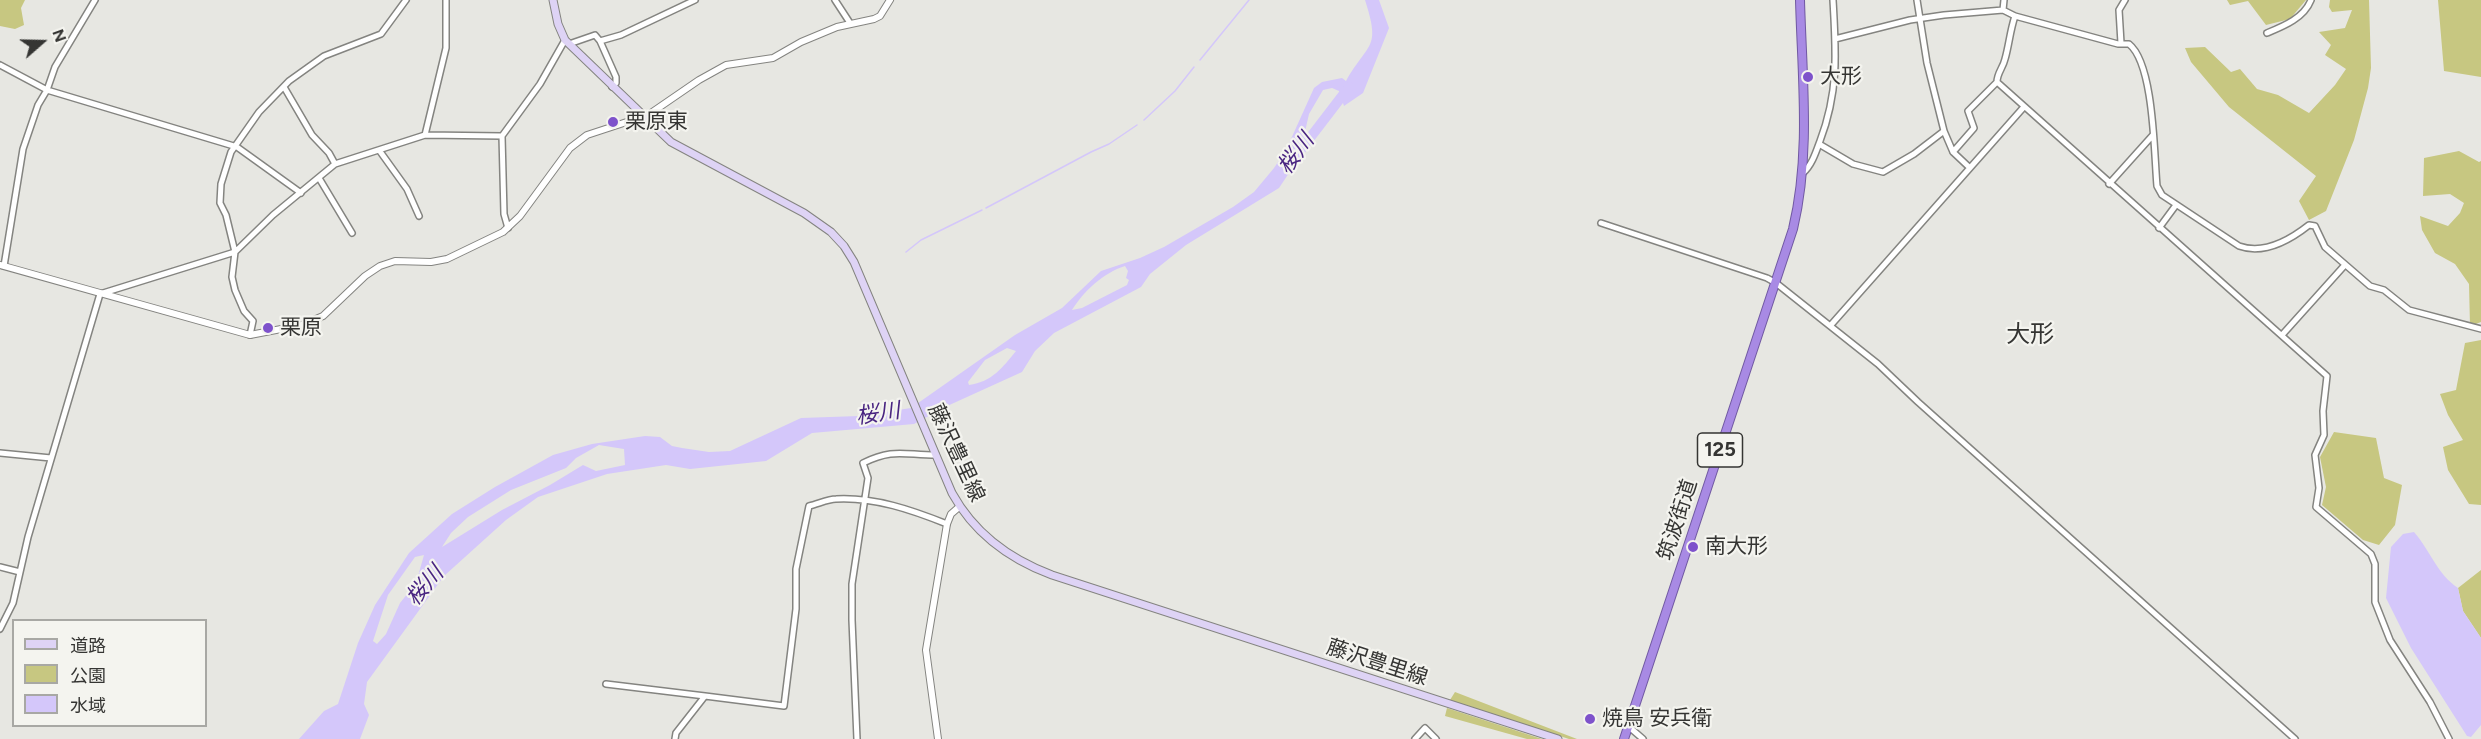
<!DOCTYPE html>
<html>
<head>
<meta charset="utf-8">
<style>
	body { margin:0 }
	#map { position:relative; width:2481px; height:739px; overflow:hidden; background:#e7e7e2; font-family:Figtree,"Noto Sans JP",sans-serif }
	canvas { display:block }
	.legend { position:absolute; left:12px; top:619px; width:195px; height:108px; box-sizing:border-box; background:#f4f4ef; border:2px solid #a8a8a4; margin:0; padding:8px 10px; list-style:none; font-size:18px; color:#353533 }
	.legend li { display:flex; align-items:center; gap:12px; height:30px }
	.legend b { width:30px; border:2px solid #a8a8a4 }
	.north { position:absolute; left:12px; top:12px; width:60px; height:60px; -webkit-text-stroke:4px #f4f4ef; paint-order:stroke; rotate:70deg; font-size:16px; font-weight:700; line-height:24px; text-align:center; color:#353533 }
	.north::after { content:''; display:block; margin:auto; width:21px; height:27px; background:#353533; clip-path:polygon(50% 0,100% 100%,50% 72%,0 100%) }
</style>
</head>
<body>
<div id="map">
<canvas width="2481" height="739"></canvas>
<ul class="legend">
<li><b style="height:8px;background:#ded3f5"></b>道路</li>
<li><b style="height:16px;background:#c7c781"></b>公園</li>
<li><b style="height:16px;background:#d4c7fa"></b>水域</li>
</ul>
<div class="north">N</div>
</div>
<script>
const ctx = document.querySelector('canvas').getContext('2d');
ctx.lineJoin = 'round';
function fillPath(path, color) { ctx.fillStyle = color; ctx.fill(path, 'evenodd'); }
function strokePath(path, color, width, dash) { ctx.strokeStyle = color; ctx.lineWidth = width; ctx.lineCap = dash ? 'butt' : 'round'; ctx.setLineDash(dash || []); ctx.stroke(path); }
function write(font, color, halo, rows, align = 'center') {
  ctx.font = font + ' Figtree,"Noto Sans JP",sans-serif'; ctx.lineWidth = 4.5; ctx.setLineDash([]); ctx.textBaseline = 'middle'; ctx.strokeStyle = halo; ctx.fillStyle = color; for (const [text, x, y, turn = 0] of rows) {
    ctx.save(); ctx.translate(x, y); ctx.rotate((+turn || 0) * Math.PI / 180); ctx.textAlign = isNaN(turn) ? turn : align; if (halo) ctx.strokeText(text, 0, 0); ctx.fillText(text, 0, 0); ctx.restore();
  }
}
fillPath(new Path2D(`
	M0 0H25L21 8 24 25 15 29 0 26Z
	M2227 0H2306L2290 19 2266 25 2248 1 2230 5Z
	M2330 0H2369L2371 68 2368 88 2354 140 2326 211 2309 220 2299 201 2316 176 2229 107 2191 62 2185 48 2205 47 2231 72 2240 69 2257 89 2278 95 2309 113 2335 85 2346 69 2325 55 2331 45 2319 32 2345 28 2352 10 2332 12 2329 7Z
	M2438 0H2481V77L2444 71Z
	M2459 151 2479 162 2481 161V322L2470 326 2469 284 2455 264 2435 253 2422 230 2420 216 2448 226 2460 213 2464 203 2450 194 2423 196 2424 158Z
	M2481 340V505L2469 504 2448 470 2443 447 2463 440 2448 415 2440 394 2456 390 2465 343Z
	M2334 432 2376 438 2384 478 2402 485 2395 525 2379 545 2363 540 2322 505 2326 487 2320 457Z
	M2481 570V638L2463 611 2458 588Z
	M1455 692 1577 739H1569L1450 700Z
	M1447 708 1542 739H1527L1445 716Z`), '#c7c781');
fillPath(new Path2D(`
	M1365 0H1379L1389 28 1363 93 1344 106 1339 91 1332 88 1323 90 1309 114 1299 158 1279 188 1186 245 1150 274 1141 287 1054 333 1035 351 1022 372 945 407 914 424 812 433 766 461 690 469 666 465 607 474 538 497 506 520 444 576 367 682 364 704 369 715 360 739H299L324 711 338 704 358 643 375 605 409 553 452 514 495 487 553 455 592 444 645 436 660 437 672 446 682 448 709 452 730 451 801 418 859 416 911 408 1015 335 1062 308 1101 271 1140 258 1164 247 1233 207 1254 192 1274 168 1286 150 1314 88 1322 82 1342 78 1346 81C1369 41 1381 50 1365 0ZM1125 266 1128 271 1126 278 1129 280 1127 285 1082 308 1072 310C1084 291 1103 273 1125 266ZM1007 348 1016 351C1003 367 992 382 969 385L968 382 985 360ZM599 445 624 449 625 465 596 471 583 465 550 485 502 510 442 547 451 533 468 517 511 490 566 468 576 458ZM424 555 416 583 400 603 386 634 377 644 373 641 388 595 415 557Z
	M2414 532C2430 550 2437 574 2458 588L2463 611 2481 638V725L2471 737 2467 736 2411 648 2386 598 2391 547 2403 534Z`), '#d4c7fa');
strokePath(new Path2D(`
	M1200 60 1249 0
	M1144 120 1175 91 1194 67
	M986 208 1091 152 1109 144 1137 125
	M906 252 921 240 982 210`), '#d4c7fa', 1.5);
strokePath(new Path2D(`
	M1293 160 1349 87`), '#d4c7fa', 10);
const minor = new Path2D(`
	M835 0 850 23
	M1917 0 1927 63 1944 131 1953 152 1970 168
	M2003 10 2004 0
	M2267 33C2284 26 2304 18 2311 0
	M1835 39 1910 20 1944 15 2003 10 2015 16 2118 44H2129C2154 64 2154 153 2157 186L2162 195 2239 246C2264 255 2290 240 2309 225L2315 226 2325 247 2370 286 2384 290 2409 310 2481 329
	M600 41 616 77V83L612 87
	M2121 43 2119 10 2125 0
	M569 44 595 35 600 41 621 35 695 0
	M0 65 47 90 237 147 301 193
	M1997 82 2327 376 2323 411 2324 435 2315 455 2319 488 2316 507 2371 554 2375 564V602L2390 640 2430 702 2449 739
	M284 87 312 135 329 153 335 164
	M425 135 446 48V0
	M1819 144 1853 164 1883 172 1914 154 1944 131
	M379 150 407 189 419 216
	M1953 152 1974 128 1968 111 1997 82C1997 73 2003 68 2005 59 2009 45 2010 31 2015 16
	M1803 173C1812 165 1816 152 1820 141 1839 91 1836 52 1833 0
	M319 178 352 233
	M2109 184 2153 135
	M1601 223 1767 278 1776 283 1878 364 1918 402 2295 739
	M508 228 504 214 502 136 540 84 565 40
	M2159 228 2176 205
	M4 266 23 149 38 105 47 90 55 67 95 0
	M1830 326 2023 108
	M250 335 253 321 244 311 235 290 232 277 235 252 226 215 220 203 221 184 231 152 259 112 289 81 324 56 381 34 406 0
	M2282 335 2344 266
	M0 453 51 458
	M0 567 20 572
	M0 629 13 603 28 537 100 294 235 252 273 215 335 164 425 135 502 136
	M606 684 705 696 676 733 675 739
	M705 696 784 706 796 609V569L809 506C818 504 828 499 836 499 875 497 912 510 947 524
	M1628 726 1643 739
	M857 739 852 620V584L868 478 863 463C893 448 904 455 936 455
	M1415 739 1425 728 1436 739`);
const tertiary = new Path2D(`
	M0 265 250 335 302 325 323 316 365 276 380 266 395 261 431 262 447 259 503 232 520 216 570 148 587 135 648 115 699 80 726 65 773 58 801 42 837 27 874 19 880 16 890 0
	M938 739 926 650 947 524 951 514 959 507`);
const secondary = new Path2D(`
	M553 0 558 24 565 40 671 142 804 213 831 232 844 246 854 262 952 493C974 533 1009 559 1052 575L1558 739`);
const trunk = new Path2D(`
	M1624 739 1793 229C1811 154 1802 76 1800 0`);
strokePath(minor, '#848480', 8);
strokePath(tertiary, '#848480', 8);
strokePath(secondary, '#848480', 9);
strokePath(trunk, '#7159a2', 10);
strokePath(minor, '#fff', 5);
strokePath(tertiary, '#fff', 6);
strokePath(secondary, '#ded3f5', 7);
strokePath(trunk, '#a88ae4', 8);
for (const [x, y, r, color] of [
	[1808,77,6,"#7e52cb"],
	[613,122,6,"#7e52cb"],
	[268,328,6,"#7e52cb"],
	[1693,547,6,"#7e52cb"],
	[1590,719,6,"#7e52cb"]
]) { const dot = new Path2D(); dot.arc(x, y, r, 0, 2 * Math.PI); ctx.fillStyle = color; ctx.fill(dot); strokePath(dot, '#f4f4ef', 2); }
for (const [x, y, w] of [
	[1720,450,45]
]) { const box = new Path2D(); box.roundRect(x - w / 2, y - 17, w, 34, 4.5); ctx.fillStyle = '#f4f4ef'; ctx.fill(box); strokePath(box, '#353533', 1.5); }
write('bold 20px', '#353533', null, [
	["125",1720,450]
]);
write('21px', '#353533', '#f4f4ef', [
	["大形",1820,77],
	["栗原東",625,122],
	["栗原",280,328],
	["南大形",1705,547],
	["焼鳥 安兵衛",1602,719]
], 'left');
write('21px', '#353533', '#f4f4ef', [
	["藤沢豊里線",956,453,65],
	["筑波街道",1678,520,-72],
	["藤沢豊里線",1377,663,18]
]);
write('italic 22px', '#492481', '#f4f4ef', [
	["桜川",1296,154,-53],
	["桜川",878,414,-8],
	["桜川",425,586,-49]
]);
write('24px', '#353533', '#f4f4ef', [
	["大形",2030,335]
]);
</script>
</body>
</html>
